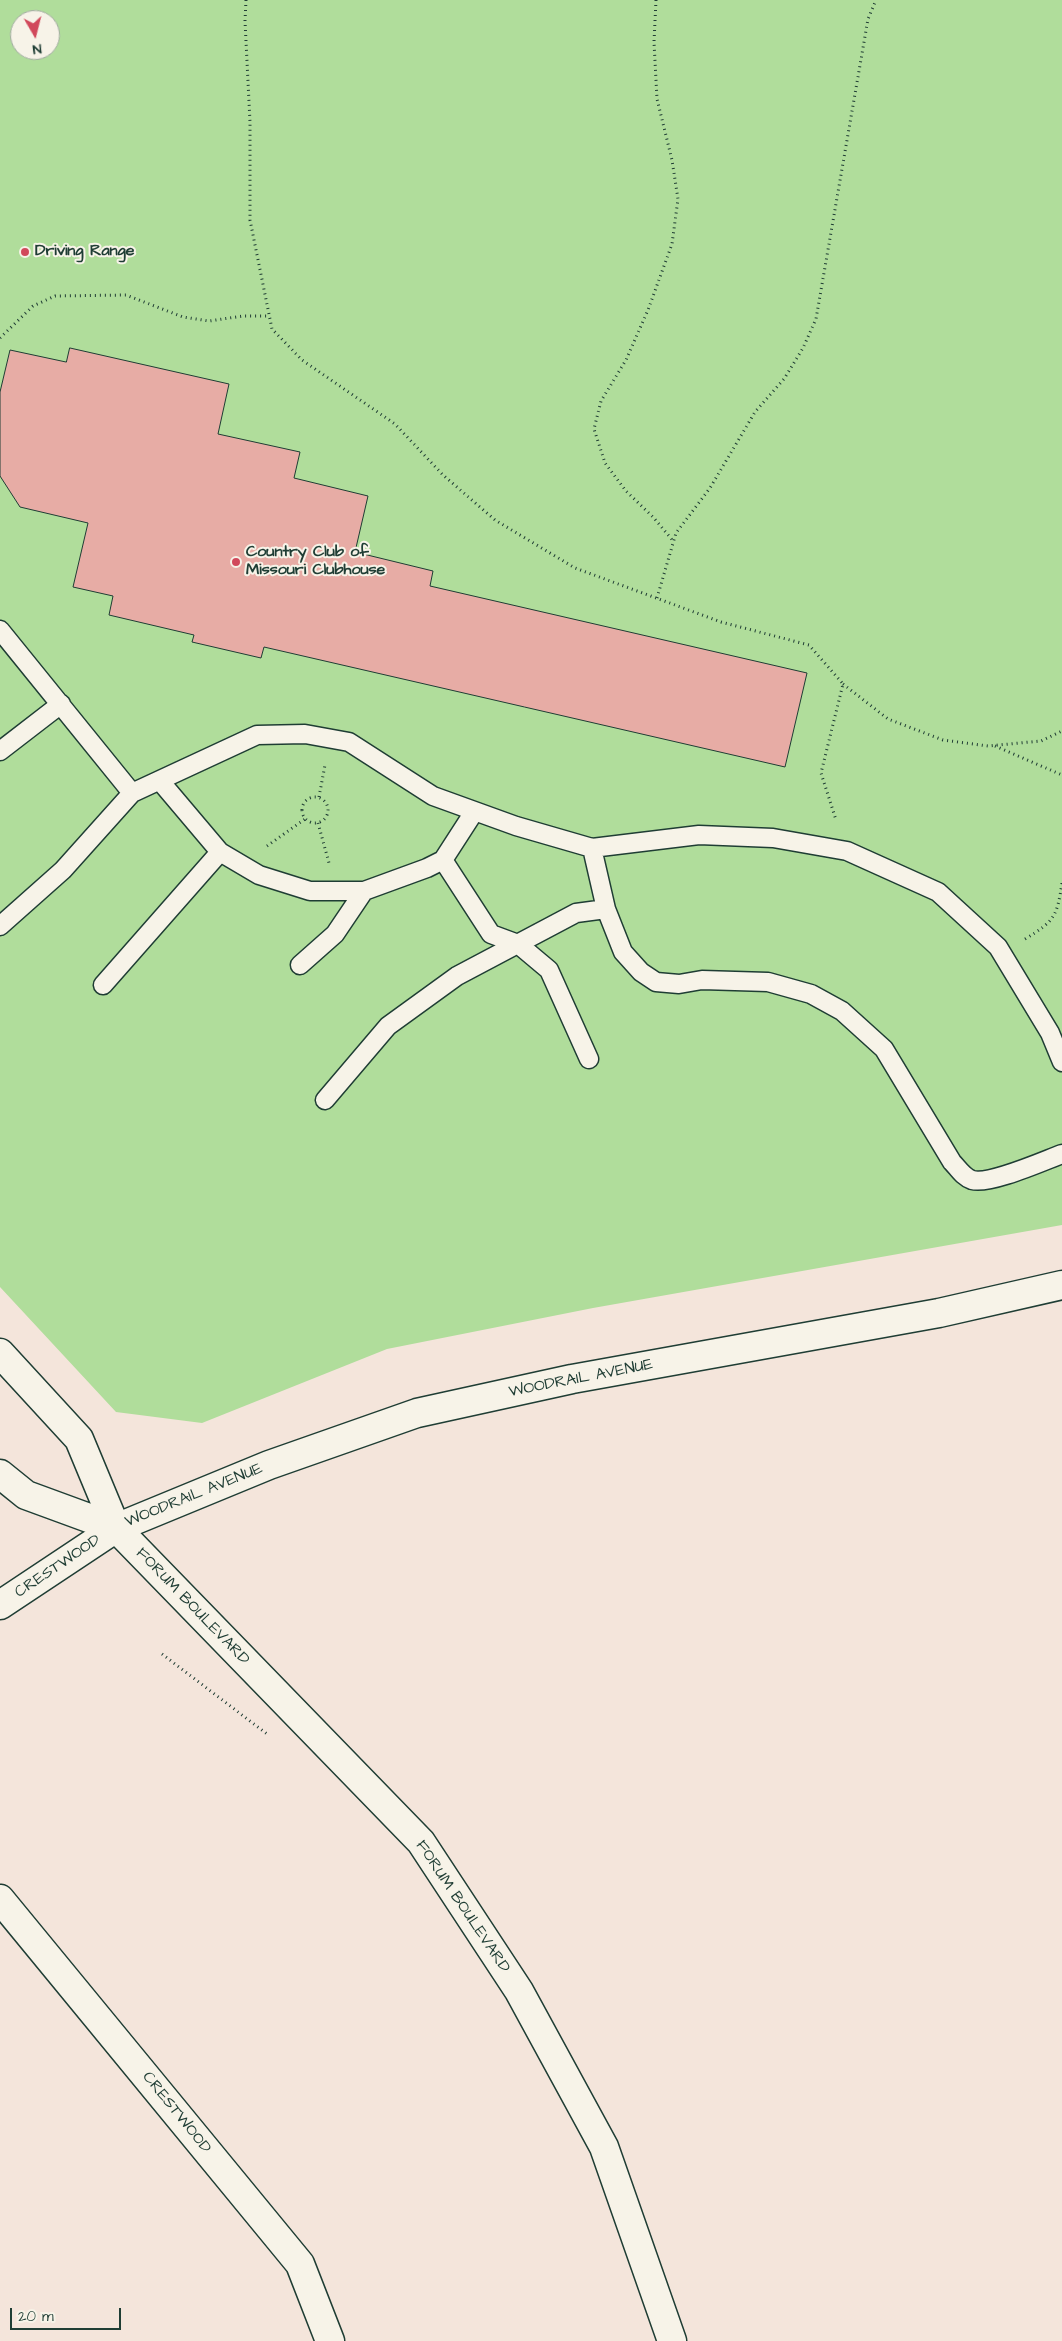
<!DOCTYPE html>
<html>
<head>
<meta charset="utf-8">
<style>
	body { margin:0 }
	#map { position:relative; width:1062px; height:2341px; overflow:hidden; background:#f4e5db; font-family:"Architects Daughter",sans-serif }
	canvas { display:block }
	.north { position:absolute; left:10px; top:10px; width:50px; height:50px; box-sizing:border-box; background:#f7f3e8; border:1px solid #a1aaa0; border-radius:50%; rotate:172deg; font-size:14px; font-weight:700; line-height:20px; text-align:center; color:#1f3d34 }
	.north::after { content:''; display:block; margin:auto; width:18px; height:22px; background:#d1495b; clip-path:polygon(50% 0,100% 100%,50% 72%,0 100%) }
	.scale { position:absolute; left:10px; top:2308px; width:111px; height:22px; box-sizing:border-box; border:2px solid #1f3d34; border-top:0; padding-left:6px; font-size:15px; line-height:18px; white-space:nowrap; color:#1f3d34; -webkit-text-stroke:4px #f7f3e8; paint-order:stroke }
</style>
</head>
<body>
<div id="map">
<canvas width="1062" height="2341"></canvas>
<div class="north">N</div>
<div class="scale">20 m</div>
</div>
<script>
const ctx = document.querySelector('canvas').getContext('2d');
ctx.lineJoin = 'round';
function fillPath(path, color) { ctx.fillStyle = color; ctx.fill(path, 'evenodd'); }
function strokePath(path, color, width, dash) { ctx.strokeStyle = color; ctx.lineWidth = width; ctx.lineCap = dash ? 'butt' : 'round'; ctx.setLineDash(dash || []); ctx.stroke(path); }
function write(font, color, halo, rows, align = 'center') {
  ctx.font = font + ' "Architects Daughter",sans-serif'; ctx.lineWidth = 4; ctx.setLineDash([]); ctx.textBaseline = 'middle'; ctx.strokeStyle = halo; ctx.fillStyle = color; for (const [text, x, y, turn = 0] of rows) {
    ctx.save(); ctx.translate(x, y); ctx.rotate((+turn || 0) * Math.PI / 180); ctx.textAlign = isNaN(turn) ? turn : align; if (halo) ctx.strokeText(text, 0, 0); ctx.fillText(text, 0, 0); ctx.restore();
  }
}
fillPath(new Path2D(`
	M0 0H1062V1225L593 1308 387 1349 202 1423 116 1412 0 1287ZM20 20H50V50H20Z`), '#b0dd9b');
const building = new Path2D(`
	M70 348 229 384 218 434 300 452 294 478 368 496 355 552 433 571 430 586 807 673 785 767 264 647 261 658 192 642 194 635 109 615 113 596 73 587 88 523 20 507 0 476V392L10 350 66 362Z`);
fillPath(building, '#e7aca5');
strokePath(building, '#1f3d34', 1);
const lane = new Path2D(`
	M0 630 132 793
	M0 751 61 704
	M160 781 220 852 259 875 310 891H364L427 868 443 860 474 812
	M592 848 606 909 623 952 641 972 656 982 679 984 702 980 768 982 811 994 842 1011 884 1049 952 1162C958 1168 963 1177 972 1180 990 1185 1043 1161 1062 1154
	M443 860 491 934 518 944 549 970 589 1059
	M0 926 63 870 132 793 257 735 305 734 349 742 433 796 516 826 592 848 699 835 773 838 847 851 938 892 998 947 1050 1033 1062 1062
	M300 965 335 934 364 891
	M103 985 220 852
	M325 1100 388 1026 457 976 576 913 606 909`);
const street = new Path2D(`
	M0 1605 116 1528 269 1465 417 1413 572 1379 939 1313 1062 1285
	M0 1899 300 2264 330 2341`);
const secondary = new Path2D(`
	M0 1353 79 1439 116 1528 421 1842 519 1991 604 2147 672 2341
	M0 1474 26 1495 116 1528`);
strokePath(lane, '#1f3d34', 21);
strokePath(street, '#1f3d34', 31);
strokePath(secondary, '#1f3d34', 31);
strokePath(new Path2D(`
	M246 0 245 21 250 122V220L272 329 302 360 395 424 443 475 495 520 575 568 721 622 809 645 843 684 821 773 836 820
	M656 0 654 42 657 99 672 160 678 199 672 244 648 310 626 360 601 401 594 429 605 463 626 491 654 518 674 542
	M0 338 33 306 55 296 126 295 183 317 209 321 243 316H270
	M657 598 676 533 710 488 755 412 784 379 803 348 816 319 868 19 876 0
	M843 684 888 719 943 740 988 746 1041 741 1062 731
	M995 746 1062 775
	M302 810a13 13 0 1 1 26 0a13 13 0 1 1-26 0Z
	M319 797 325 765
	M318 823 329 863
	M267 846 305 819
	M1025 939C1055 921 1057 916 1062 883
	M162 1654 267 1734`), '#1f3d34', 3, [1, 4]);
strokePath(lane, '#f7f3e8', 18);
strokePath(street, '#f7f3e8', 28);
strokePath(secondary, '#f7f3e8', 28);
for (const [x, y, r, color] of [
	[25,252,5,"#d1495b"],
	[236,562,5,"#d1495b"]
]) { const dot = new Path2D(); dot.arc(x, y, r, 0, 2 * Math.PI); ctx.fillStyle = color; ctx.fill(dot); strokePath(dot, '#f7f3e8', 2); }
write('bold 16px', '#1f3d34', '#f7f3e8', [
	["Driving Range",35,252],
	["Country Club of",246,553],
	["Missouri Clubhouse",246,571]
], 'left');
write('16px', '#1f3d34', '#f7f3e8', [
	["WOODRAIL AVENUE",581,1379,-11],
	["WOODRAIL AVENUE",194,1496,-22],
	["CRESTWOOD",58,1567,-34],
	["FORUM BOULEVARD",192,1607,46],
	["FORUM BOULEVARD",462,1907,56],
	["CRESTWOOD",176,2113,51]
]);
</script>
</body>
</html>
